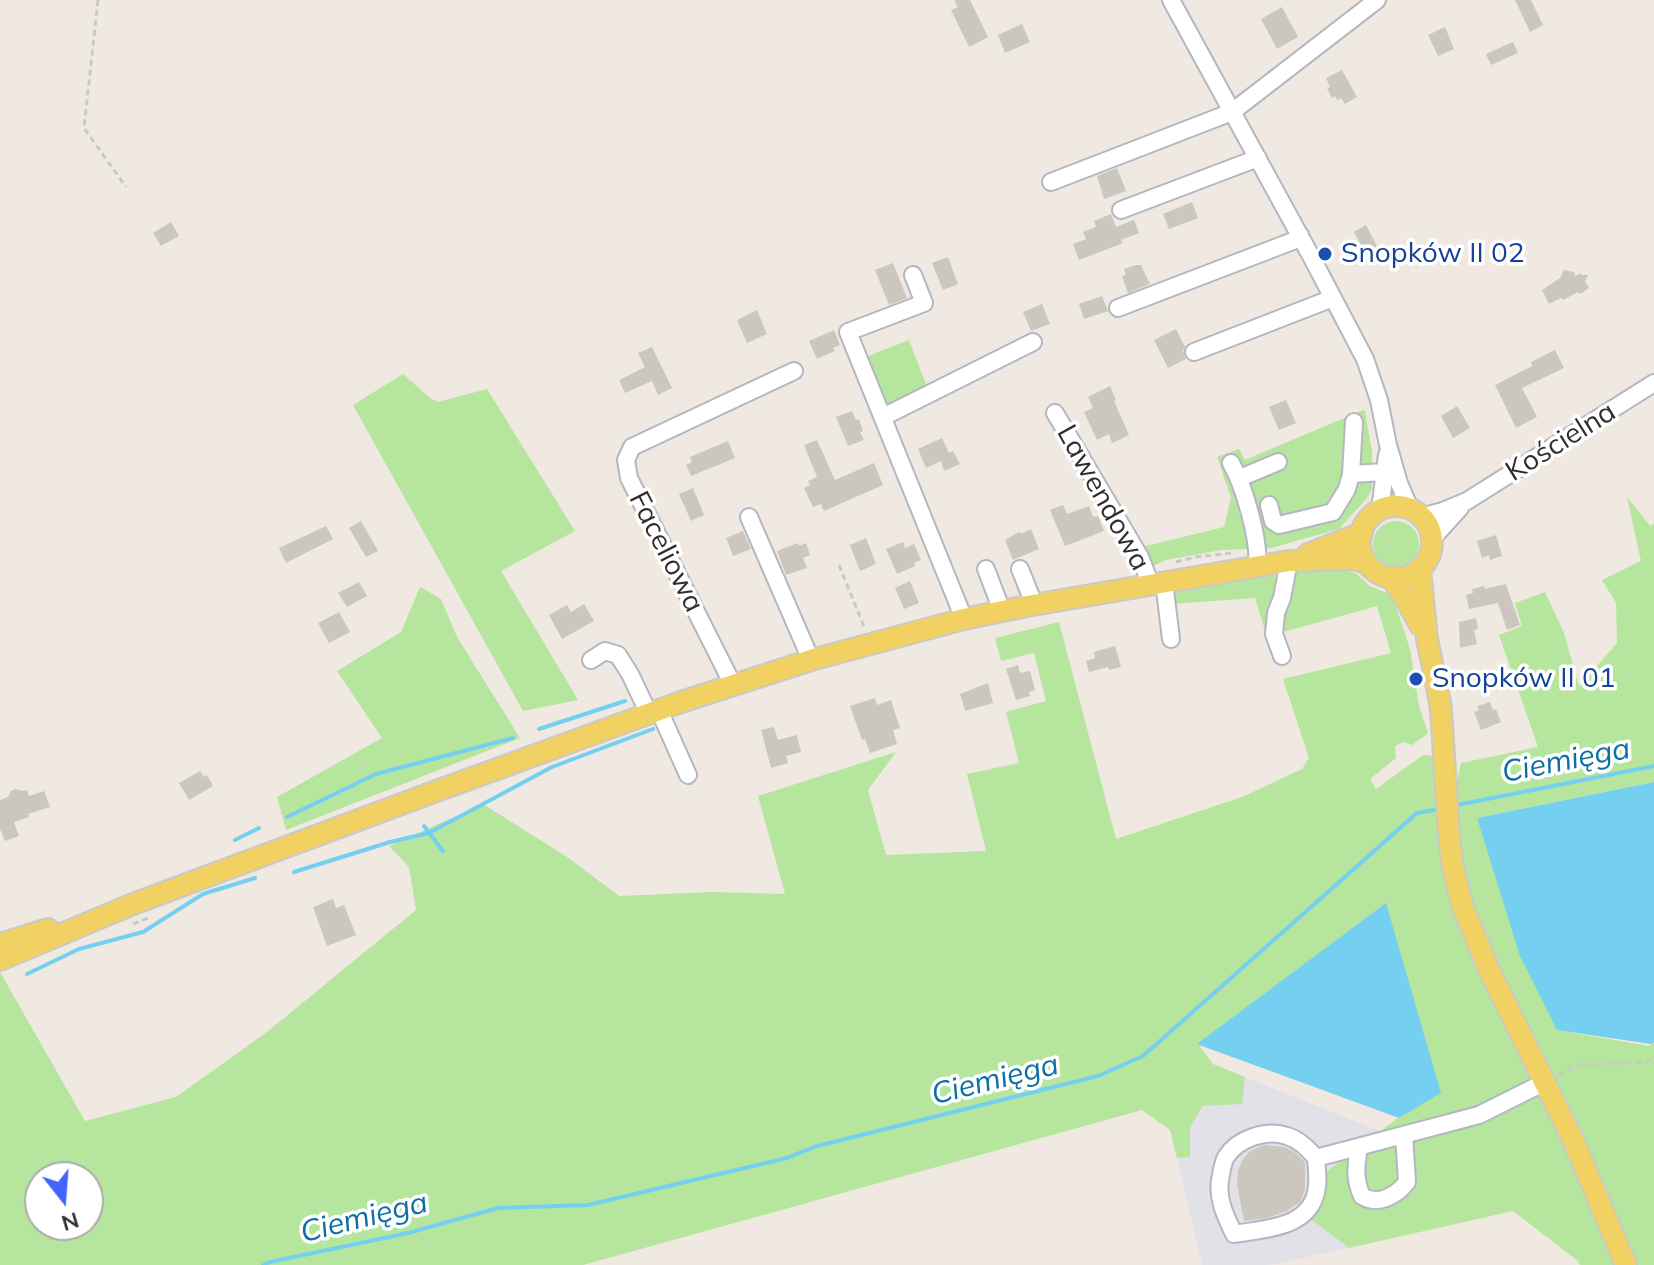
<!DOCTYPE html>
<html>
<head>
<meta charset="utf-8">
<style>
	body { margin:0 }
	#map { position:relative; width:1654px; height:1265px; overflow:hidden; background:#efe9e1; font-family:Mulish,sans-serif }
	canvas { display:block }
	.north { position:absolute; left:24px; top:1161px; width:80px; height:80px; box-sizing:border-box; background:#fff; border:2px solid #ababab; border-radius:50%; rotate:163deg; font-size:22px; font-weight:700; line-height:32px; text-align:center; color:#2e2e2e }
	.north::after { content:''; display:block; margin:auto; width:28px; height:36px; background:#4264fb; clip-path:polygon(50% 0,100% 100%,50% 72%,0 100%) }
</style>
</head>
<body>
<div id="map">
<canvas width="1654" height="1265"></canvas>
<div class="north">N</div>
</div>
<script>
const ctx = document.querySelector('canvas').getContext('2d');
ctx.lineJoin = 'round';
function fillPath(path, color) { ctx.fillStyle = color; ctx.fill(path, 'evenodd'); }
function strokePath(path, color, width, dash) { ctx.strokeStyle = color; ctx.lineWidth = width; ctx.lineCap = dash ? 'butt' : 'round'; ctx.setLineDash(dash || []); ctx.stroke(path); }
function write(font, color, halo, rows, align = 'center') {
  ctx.font = font + ' Mulish,sans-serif'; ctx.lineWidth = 7; ctx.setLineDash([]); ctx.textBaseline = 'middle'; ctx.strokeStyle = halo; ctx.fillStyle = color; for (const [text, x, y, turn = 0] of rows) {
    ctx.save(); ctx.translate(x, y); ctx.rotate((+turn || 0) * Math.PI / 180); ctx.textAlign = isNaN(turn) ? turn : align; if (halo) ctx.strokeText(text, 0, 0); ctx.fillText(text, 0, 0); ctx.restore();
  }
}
fillPath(new Path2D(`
	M1245 1077 1380 1131 1318 1179 1304 1213 1349 1248 1269 1265H1202L1177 1158 1190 1156V1128L1204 1106 1242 1103Z`), '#e3e1e8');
fillPath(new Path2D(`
	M909 340 929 392 884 412 863 358Z
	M403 374 430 398 438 402 487 389 575 531 501 571 578 700 523 711 353 405Z
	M1363 410 1365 411 1372 452V489L1367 498 1339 529 1271 548 1222 550 1166 560 1153 566 1149 564 1142 547 1224 527 1231 498 1217 457 1239 449 1245 460Z
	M1627 497 1650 526 1654 524V782L1477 818 1558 1030 1649 1046 1654 1042V1265H1580L1578 1261 1513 1211 1349 1248 1304 1214 1317 1179 1399 1117 1199 1045 1213 1064 1245 1077 1242 1104 1203 1106 1190 1128V1157L1177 1158 1170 1130 1142 1110 583 1265H0V972L85 1121 176 1097 267 1032 416 910 409 867 389 846 483 804 567 857 619 896 712 892 785 894 758 796 896 752 868 790 886 855 986 851 967 774 1019 763 1006 712 1046 701 1034 653 1001 661 995 638 1059 622 1116 839 1242 797 1302 769 1309 758 1283 679 1391 653 1377 606 1280 633V618L1296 567 1327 564 1326 571 1346 570 1357 574 1370 586 1387 593 1395 603 1410 649 1419 706 1428 733 1412 745 1403 742 1395 746 1396 758 1370 779 1376 789 1423 755 1432 756 1440 837 1454 795 1461 763 1538 747 1499 635 1522 626 1515 603 1545 592 1564 633 1579 686 1617 643 1616 603 1602 580 1641 561ZM40 1177H88V1225H40Z
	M1373 544a23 23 0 1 1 46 0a23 23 0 1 1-46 0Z
	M1266 569 1281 582 1267 637 1255 598 1170 604 1169 592 1174 587Z
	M420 587 441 599 457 637 520 738 286 830 277 797 382 738 337 671 401 632Z`), '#b6e59e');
fillPath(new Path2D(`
	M1654 782V1042L1651 1044 1557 1030 1520 956 1477 818Z
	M1386 903 1441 1093 1399 1118 1197 1044Z`), '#75cff0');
strokePath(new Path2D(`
	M539 729 625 701
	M1452 806 1654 766
	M287 817 376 774 513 738
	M424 826 443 851
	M235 840 259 828
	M294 872 390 842 429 833 552 767 653 729
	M27 974 79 949 143 932 203 894 255 878
	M263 1265 270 1262 408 1233 498 1208 588 1205 787 1158 817 1146 1098 1076 1143 1056 1417 813 1440 809`), '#75cff0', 4);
fillPath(new Path2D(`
	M954 0H970L988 37 969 47 951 10 958 7Z
	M1515 0H1531L1543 25 1530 32Z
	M1282 7 1298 37 1277 49 1261 19Z
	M1022 24 1030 42 1005 53 998 35Z
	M1445 27 1454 49 1438 56 1428 35Z
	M1513 42 1518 53 1491 65 1486 54Z
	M1342 70 1357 97 1345 104 1341 98 1337 100 1335 96 1332 98 1327 88 1330 87 1326 78Z
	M1117 168 1126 191 1104 199 1097 176Z
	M1192 202 1198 218 1169 229 1163 214Z
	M1111 214 1116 227 1134 220 1139 233 1121 240 1123 243 1079 260 1073 244 1086 239 1083 232 1096 227 1094 221Z
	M171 222 179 236 161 246 153 233Z
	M1366 225 1378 248 1366 255 1354 232Z
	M948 257 958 284 943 290 932 263Z
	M893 263 907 298 889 305 875 270Z
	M1136 265H1141L1150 284 1128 293 1122 276 1126 275 1124 269Z
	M1564 270 1574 272 1575 276 1581 273 1582 275H1588L1585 281 1589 288 1580 294 1578 292 1563 300 1561 298 1549 304 1542 290 1560 278Z
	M1102 296 1108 311 1084 319 1079 304Z
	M1042 304 1050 324 1031 331 1023 312Z
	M757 310 767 334 747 343 737 320Z
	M1176 329 1185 347 1183 351 1186 359 1168 368 1154 340Z
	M834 330 840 345 833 348 835 351 817 359 809 341Z
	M652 347 672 388 658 395 652 381 625 393 619 380 645 367 638 353Z
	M1555 350 1564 368 1522 388 1537 417 1516 428 1495 385 1532 366 1531 362Z
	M1110 386 1116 400 1114 401 1129 435 1112 443 1109 434 1097 440 1084 412 1093 408 1088 397Z
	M1286 400 1296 423 1279 430 1269 407Z
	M1457 406 1470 428 1453 438 1441 416Z
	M852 411 856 420 859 419 863 431 860 432 864 440 848 446 836 417Z
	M942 438 949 453 953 451 960 464 944 471 941 461 926 468 918 449Z
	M817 440 835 480 874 463 883 485 824 511 821 504 813 507 804 488 810 485 808 481 817 477 804 445Z
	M728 441 735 458 691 476 686 465 692 462 690 457Z
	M693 488 704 515 691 521 679 494Z
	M1063 505 1067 514 1089 506 1093 517 1098 516 1104 531 1065 546 1050 510Z
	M361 521 378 551 366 557 349 528Z
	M326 526 333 539 286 563 279 548Z
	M1031 529 1039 549 1013 560 1005 540 1019 532 1022 533Z
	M743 531 751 549 733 556 726 538Z
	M1496 535 1502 556 1490 560 1489 555 1482 558 1477 541Z
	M866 538 876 564 860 571 850 545Z
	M903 542 905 548 914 544 921 560 914 563 915 566 897 574 886 549Z
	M798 543 799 546 806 543 810 555 803 558 807 568 786 575 777 551Z
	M910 581 919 603 904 609 895 588Z
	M359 582 367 596 347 607 338 593Z
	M1506 584 1520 625 1507 630 1498 603 1469 609 1466 595 1473 593 1472 589 1484 586 1485 589Z
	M584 604 594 621 562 639 549 615 567 605 571 612Z
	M339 612 350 632 329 643 318 623Z
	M1476 618 1478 629 1474 630 1477 644 1460 648 1459 622Z
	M1115 646 1121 667 1109 670 1108 667 1089 672 1086 661 1095 658 1094 652Z
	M1018 665 1020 673 1030 671 1035 690 1029 692 1030 696 1016 700 1006 669Z
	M988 683 993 703 965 711 960 694Z
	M875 698 877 705 891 700 900 728 893 730 897 744 870 753 865 739 862 740 850 706Z
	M1490 702 1493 710 1496 709 1501 722 1481 730 1474 712 1479 710 1477 706Z
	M774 727 778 740 797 735 801 752 786 756 788 763 771 768 761 730Z
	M200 771 204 777 207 775 213 786 189 800 179 783Z
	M15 789 23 791 27 790 29 796 44 791 50 807 28 814 29 817 14 822 19 836 5 841 0 829V800L8 797 11 791Z
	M333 899 336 908 344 905 356 935 327 946 313 907Z
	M1264 1145 1284 1147 1293 1151 1302 1159 1305 1163V1189L1301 1201 1287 1211 1267 1218 1244 1221 1237 1184 1238 1171 1242 1161 1250 1151Z`), '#cbc7bf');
const minor = new Path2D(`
	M1171 0 1312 258 1365 359 1379 400 1388 445 1399 483 1410 509
	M1051 182 1232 112 1377 0
	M1121 210 1258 158
	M913 275 924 303 848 332 964 619
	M1118 308 1293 241 1300 235
	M1194 352 1333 298
	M1055 413 1140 557 1151 585
	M883 417 1033 342
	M1231 463C1244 486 1260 540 1257 566
	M1351 474 1385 472
	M1240 478 1278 462
	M1269 505 1273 521 1279 525 1333 512 1347 489 1351 474 1354 422
	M1380 510 1387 455
	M749 517 811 660
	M1421 517 1443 511 1467 501 1654 383
	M1432 539 1460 508
	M986 569 1002 611
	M1020 569 1034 604
	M1164 582 1171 639
	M1282 656 1274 634 1276 613 1282 598 1289 561
	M591 660 605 651 618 655 630 674 649 714
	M733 685 629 478 626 460 632 447 794 371
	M659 710 688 775
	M1359 1147C1356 1165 1354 1179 1362 1196 1378 1206 1396 1196 1407 1182L1404 1135
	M1316 1158C1317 1170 1319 1184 1315 1196 1305 1229 1261 1229 1234 1234 1226 1217 1217 1200 1220 1180 1221 1174 1223 1162 1226 1157 1238 1138 1267 1129 1287 1136 1300 1140 1308 1149 1316 1158L1479 1115 1545 1082`);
const major = new Path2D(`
	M1360 542a36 36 0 1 1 72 0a36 36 0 1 1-72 0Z
	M1308 554 1362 533
	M1420 569 1427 639 1440 702 1442 723 1449 837 1453 867 1462 905 1489 970 1574 1142 1626 1265
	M1391 577 1406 600 1420 625
	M0 944 48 929
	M0 960 133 904 431 793 681 702 811 660 964 619 1027 606 1289 561 1352 559 1367 563`);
strokePath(minor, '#b4b7c1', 20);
strokePath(major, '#c9c9c9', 24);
strokePath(new Path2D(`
	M98 0 84 128 126 187
	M1176 562 1195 557 1232 553
	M839 565 865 629
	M133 924 148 918
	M1558 1075 1577 1065 1647 1062 1654 1056`), '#c9c9c9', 3, [6, 4]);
strokePath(minor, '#fff', 16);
strokePath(major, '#f2d163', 20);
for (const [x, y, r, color] of [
	[1325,254,8,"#1a4fb4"],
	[1416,679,8,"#1a4fb4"]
]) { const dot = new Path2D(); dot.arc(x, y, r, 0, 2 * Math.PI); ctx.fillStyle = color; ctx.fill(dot); strokePath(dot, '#fff', 3); }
write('28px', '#164399', '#fff', [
	["Snopków II 02",1341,254],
	["Snopków II 01",1432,679]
], 'left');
write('28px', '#2e2e2e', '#fff', [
	["Kościelna",1561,442,-32],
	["Lawendowa",1103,498,61],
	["Faceliowa",666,552,63]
]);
write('italic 30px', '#0d6fa3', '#fff', [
	["Ciemięga",1566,761,-11],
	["Ciemięga",995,1080,-14],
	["Ciemięga",364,1218,-14]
]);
</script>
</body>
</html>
